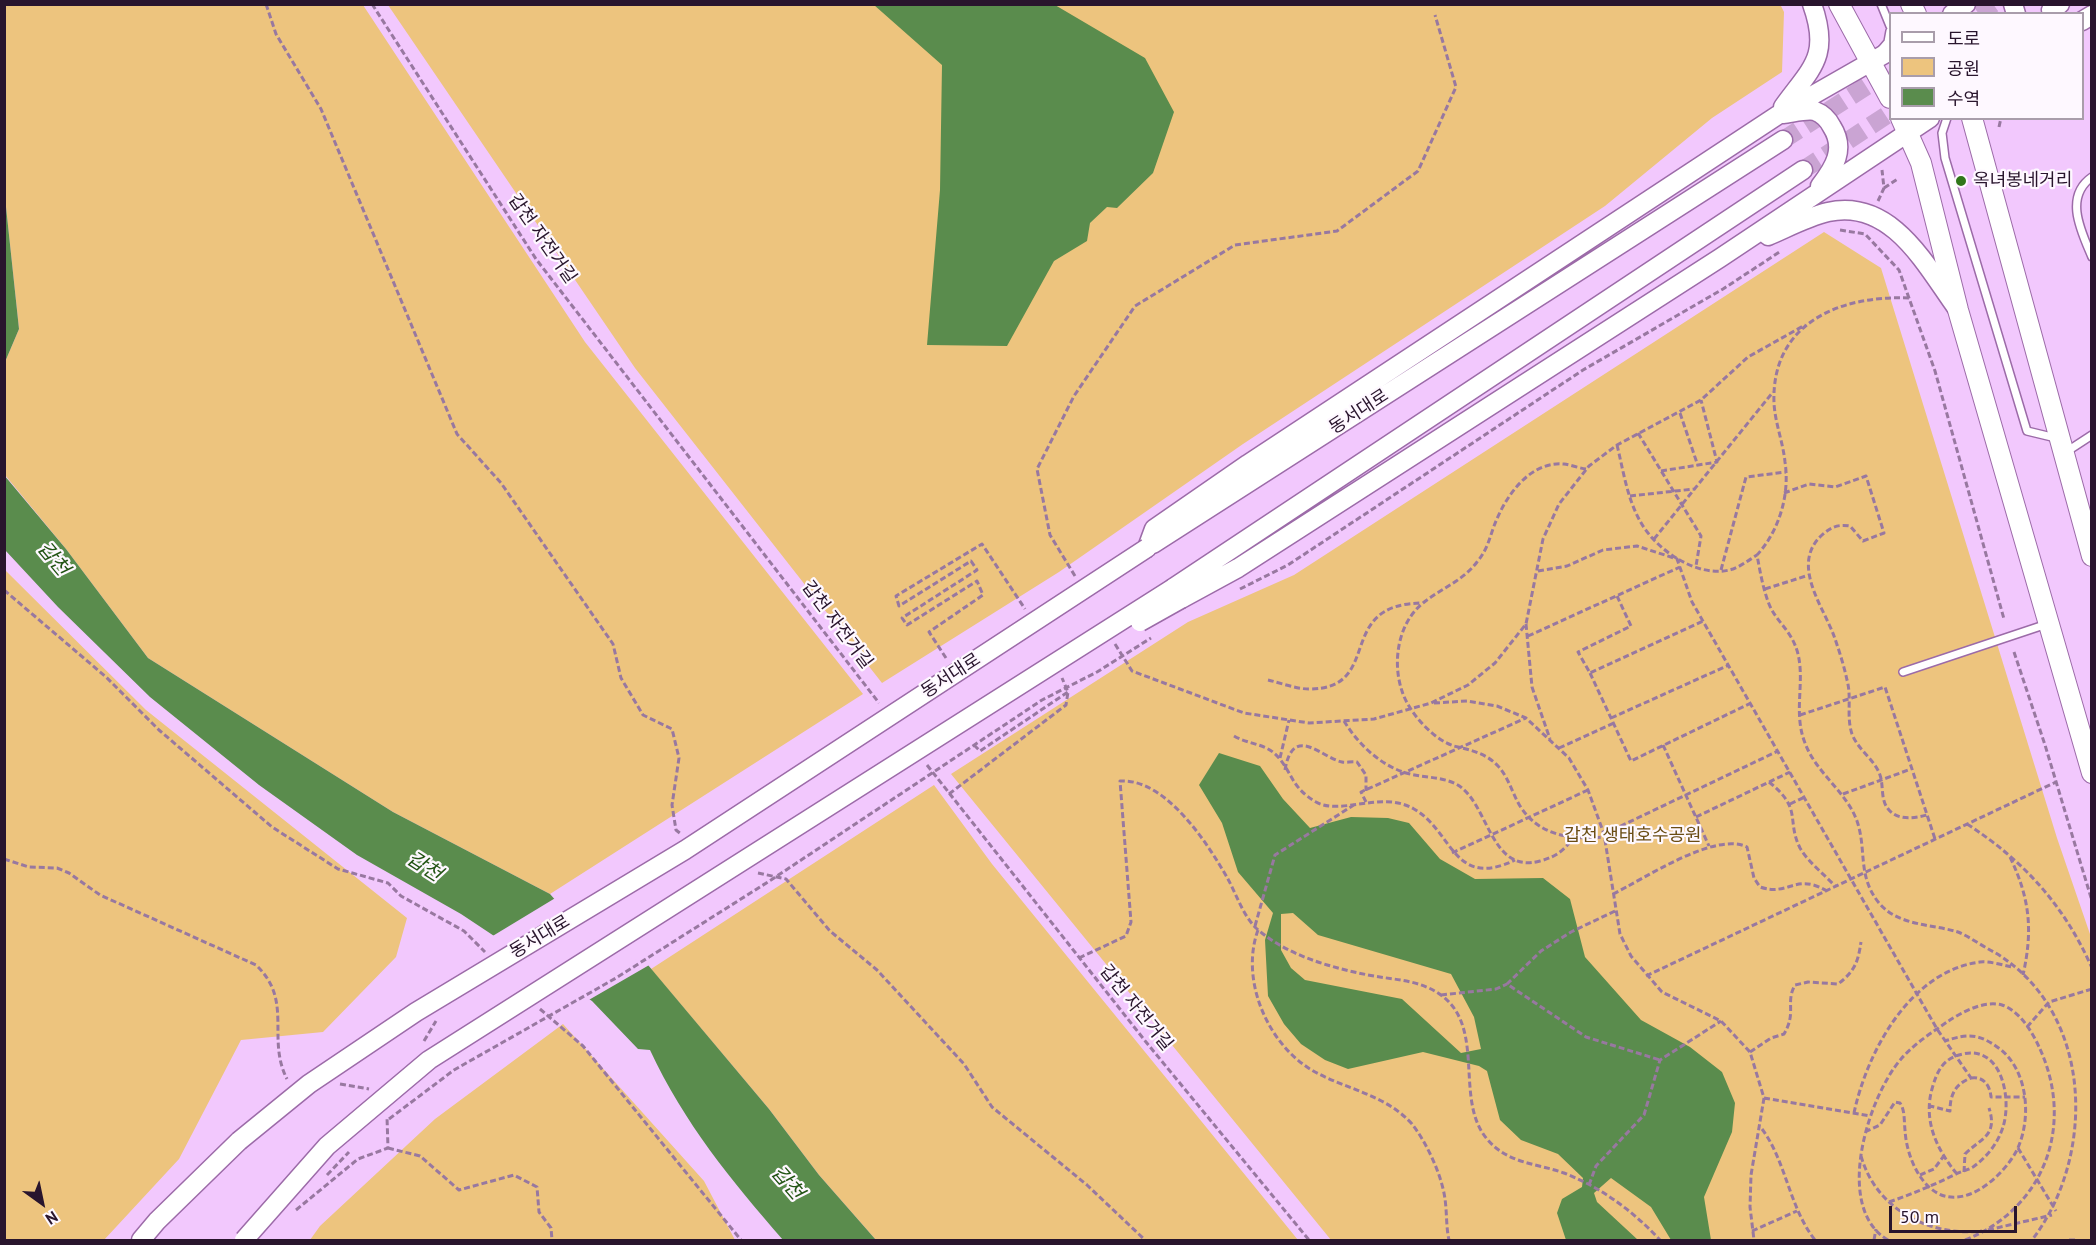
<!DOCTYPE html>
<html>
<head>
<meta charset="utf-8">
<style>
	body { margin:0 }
	#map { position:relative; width:2096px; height:1245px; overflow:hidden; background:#f2c8fd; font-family:"PT Sans","Noto Sans KR",sans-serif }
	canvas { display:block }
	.frame { position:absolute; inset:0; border:6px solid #29152d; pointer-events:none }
	.legend { position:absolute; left:1889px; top:12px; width:195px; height:108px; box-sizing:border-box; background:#fef8ff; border:2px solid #a99dab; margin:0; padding:8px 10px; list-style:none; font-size:18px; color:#29152d }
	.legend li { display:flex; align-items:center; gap:12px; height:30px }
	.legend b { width:30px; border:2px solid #a99dab }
	.north { position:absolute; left:12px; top:1173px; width:60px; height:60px; -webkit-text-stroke:4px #fef8ff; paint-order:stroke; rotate:147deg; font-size:16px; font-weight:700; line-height:24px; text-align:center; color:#29152d }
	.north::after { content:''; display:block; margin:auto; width:21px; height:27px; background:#29152d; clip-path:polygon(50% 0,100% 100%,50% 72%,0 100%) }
	.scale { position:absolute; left:1889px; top:1206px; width:128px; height:27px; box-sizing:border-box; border:3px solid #29152d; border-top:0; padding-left:8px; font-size:18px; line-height:21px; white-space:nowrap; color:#29152d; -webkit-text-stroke:4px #fef8ff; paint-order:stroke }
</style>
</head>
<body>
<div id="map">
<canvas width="2096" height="1245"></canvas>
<div class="frame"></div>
<ul class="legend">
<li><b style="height:8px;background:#fff"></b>도로</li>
<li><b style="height:16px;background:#edc47e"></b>공원</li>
<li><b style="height:16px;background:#5a8c4d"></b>수역</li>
</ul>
<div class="north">N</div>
<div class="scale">50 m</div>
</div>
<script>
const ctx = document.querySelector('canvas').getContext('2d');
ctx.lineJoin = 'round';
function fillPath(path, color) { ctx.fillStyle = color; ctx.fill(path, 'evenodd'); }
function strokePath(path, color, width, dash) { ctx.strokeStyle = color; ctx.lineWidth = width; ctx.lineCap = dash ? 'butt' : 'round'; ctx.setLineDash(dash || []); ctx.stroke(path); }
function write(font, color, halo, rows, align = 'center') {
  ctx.font = font + ' "PT Sans","Noto Sans KR",sans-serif'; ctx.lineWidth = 4.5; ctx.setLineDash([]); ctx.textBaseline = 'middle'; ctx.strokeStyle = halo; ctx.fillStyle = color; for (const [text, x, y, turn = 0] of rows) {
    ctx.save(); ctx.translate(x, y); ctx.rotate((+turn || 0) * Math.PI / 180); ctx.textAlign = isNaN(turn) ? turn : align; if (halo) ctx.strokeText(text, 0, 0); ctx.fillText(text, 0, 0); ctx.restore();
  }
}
fillPath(new Path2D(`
	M1780 4 1784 12 1782 72 1712 118 1605 206 1243 444 1059 572 882 683 635 368 388 5Z
	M4 5H363L585 342 863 694 550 894 393 812 148 658 66 549 5 475V362L19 329 4 188Z
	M1824 232 1881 268 2057 838 2091 937V1240H1331L951 774 1188 622 1294 575Z
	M4 569 146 710 407 918 396 957 323 1032 241 1040 179 1159 104 1240H5Z
	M934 785 992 864 1298 1240H876L819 1175 769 1109 651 969Z
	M563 1024 704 1181 735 1240H310L320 1226 435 1119Z`), '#edc47e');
fillPath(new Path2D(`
	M874 5H1055L1145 58 1174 112 1153 173 1117 208 1107 207 1090 223 1087 241 1054 261 1007 346 927 345 940 190 942 65Z
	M4 188 19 329 5 362H4Z
	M4 475 66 549 148 658 393 812 550 894 602 953 648 965 769 1109 819 1175 876 1240H783C731 1180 684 1123 650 1050L638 1049 592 1001 461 914 357 855 259 785 150 697 58 607 5 550Z
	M1219 753 1260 766 1283 799 1310 828 1351 817 1388 818 1409 823 1440 859 1475 879 1543 878 1570 899 1585 957 1641 1020 1690 1047 1722 1072 1735 1103 1732 1132 1704 1197 1711 1240H1671L1651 1207 1611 1178 1594 1193 1597 1202 1638 1240H1566L1557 1213 1562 1199 1582 1187 1583 1178 1558 1154 1521 1140 1500 1120 1487 1071 1479 1066 1423 1052 1348 1069 1325 1060 1301 1044 1284 1024 1268 996 1265 940 1273 913 1238 872 1222 823 1199 785ZM1293 913 1318 935 1451 974 1474 1017 1481 1049 1461 1053 1402 999 1305 980 1291 968 1281 950V914Z`), '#5a8c4d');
fillPath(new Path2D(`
	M557 897 604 951 651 964 587 1001 491 937Z`), '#f2c8fd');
strokePath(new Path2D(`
	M1979 14 1993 4
	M1783 140 1890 71
	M1803 170 1890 113`), '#caa4d3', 18, [18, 9]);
const service = new Path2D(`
	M1881 4 1890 26
	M1882 49 1888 42 1890 31
	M1947 118 1942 133 1945 158 2027 431 2056 438
	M2092 177C2063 197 2082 233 2092 257
	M2066 452 2092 435
	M1903 672 2047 624`);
const tertiary = new Path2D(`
	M2013 4 2016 14
	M2051 10 2060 4
	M1952 14 1966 4
	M2082 21 2092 15
	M1783 107C1811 68 1831 57 1812 4
	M1783 114C1792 113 1807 109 1815 111 1823 114 1829 121 1832 127 1846 149 1834 168 1820 186
	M1768 236C1787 228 1807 217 1828 212 1891 198 1925 264 1956 307
	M1153 544 1783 140
	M1147 548 1154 529 1248 464 1778 115 1890 51
	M1173 588 1803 170
	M1181 599 1238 568 1720 258 1930 118
	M141 1240 157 1221 239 1141`);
const secondary = new Path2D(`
	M1839 4 1890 98
	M1911 4 1916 14
	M1901 118 1921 163 1958 310 2092 773
	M1972 118 2092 556`);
strokePath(service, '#9c6ba8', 10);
strokePath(tertiary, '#9c6ba8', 21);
strokePath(secondary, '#9c6ba8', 22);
strokePath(new Path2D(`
	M266 4 276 34 321 109 457 434 501 483 613 644 621 678 643 715 672 729 679 758 672 805 676 830 681 834
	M372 4 536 259 879 703
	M1999 127 2001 118
	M1884 188 1899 178
	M1878 201 1884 188 1882 170
	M1840 230 1865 234 1899 270 1935 371 2004 619
	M1909 298C1840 295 1771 323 1774 403 1775 423 1783 442 1785 462 1790 495 1779 531 1757 555 1760 571 1763 589 1769 604 1776 622 1792 630 1798 654 1805 683 1793 713 1805 743 1816 773 1846 791 1857 821 1867 850 1857 876 1879 903 1898 926 1932 924 1958 932 1970 937 1982 946 1994 952 2095 1012 2096 1157 2032 1240
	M1680 413 1698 466
	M1638 433 1701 536 1696 566
	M1617 445C1623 469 1627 498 1640 521 1655 549 1698 580 1733 569 1741 566 1749 560 1757 555
	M1586 469C1579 468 1571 465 1564 464 1529 461 1505 497 1494 526 1489 540 1487 550 1477 562 1463 581 1440 589 1423 603 1398 623 1392 662 1402 691 1408 711 1432 739 1454 746 1470 750 1486 753 1498 766 1509 778 1512 793 1520 806 1539 836 1571 840 1604 837
	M1661 471 1717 462 1701 400
	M1784 493 1809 484 1835 487 1866 476 1884 533 1863 541 1850 526C1838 524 1831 527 1822 535 1790 564 1823 606 1834 636 1839 650 1844 666 1847 680 1852 698 1846 716 1852 734 1858 750 1875 760 1880 775 1884 787 1880 800 1889 810 1899 821 1914 818 1927 815
	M1630 496 1694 489
	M1654 539 1773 392
	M1721 570 1746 477 1786 472
	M1538 571 1567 566 1603 550 1637 546 1677 559 1692 602 1937 1029 1971 1078C1955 1084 1950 1095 1950 1111L1930 1106
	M1075 576 1050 535 1037 469 1074 396 1135 306 1235 245 1337 231 1418 171 1456 87 1435 15
	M1240 589 1288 565 1583 370 1723 289 1781 251
	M1765 589 1809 575
	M4 590 106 677 159 730 272 827 338 869 388 883 401 896 464 931 485 952
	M1617 596 1631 626 1578 652 1590 673 1703 621
	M1526 624 1532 687 1550 739
	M1528 636 1680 567
	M1115 644 1132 671 1244 713 1309 723 1374 719 1431 703 1468 685 1495 663 1526 624 1543 539 1559 504 1589 466 1617 445 1701 400 1748 357 1805 325
	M2014 652 2045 745 2092 901
	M946 658 929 632 983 595 977 581 907 625 902 618 977 570 971 561 899 606 896 596 982 544 1025 609
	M1590 673 1631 761 1751 703
	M1268 680C1281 683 1296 689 1309 689 1385 689 1333 604 1422 603
	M1434 703 1467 701 1497 706 1526 718 1569 758 1588 790 1604 834 1620 934 1631 956 1662 992 1721 1021 1750 1052 1764 1098 1751 1175 1750 1207 1754 1240
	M1800 715 1885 687 1935 839
	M1611 718 1729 665
	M1344 721C1358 744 1380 765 1406 773 1422 778 1440 776 1456 784 1489 801 1489 875 1540 861 1555 857 1564 851 1573 838
	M1234 736C1249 745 1267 743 1279 758 1293 775 1292 788 1316 802 1341 816 1382 790 1414 809 1453 831 1453 890 1515 860
	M974 745 980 751 1068 692
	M1663 745 1709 846
	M1559 748 1614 723
	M1280 758 1289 720
	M927 765 1146 1042 1309 1240
	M1285 770C1293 723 1322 758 1342 762 1346 763 1352 761 1357 762L1366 775V791
	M1769 782C1803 809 1786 820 1800 848 1808 862 1825 875 1836 887
	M949 794 1066 705 1068 692 1062 678
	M1843 794 1911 769
	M1366 802 1361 792 1526 718
	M1790 804 1805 797
	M1696 817 1790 772
	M1967 824C2024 861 2064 905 2092 968
	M1604 834 1778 751
	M1452 853 1588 790
	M2010 857C2030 899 2033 930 2023 975
	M4 859 29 867 57 868 69 873 100 895 256 965C294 1001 266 1038 287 1079
	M758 873 786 879 830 931 877 970 964 1064 992 1107 1087 1185 1145 1240
	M1613 894C1644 879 1715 831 1747 847L1754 878 1760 887C1789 897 1795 872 1827 891
	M1615 911 1571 932 1541 951 1507 984 1586 1037 1660 1060
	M1255 926 1275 855 1357 803
	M1258 930C1239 982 1270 1050 1319 1074 1350 1090 1387 1096 1412 1124 1427 1143 1442 1176 1445 1199 1447 1213 1446 1227 1449 1240
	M1079 958 1126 936 1131 922 1120 781C1166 778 1209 845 1229 881 1237 896 1243 915 1256 928 1286 955 1329 967 1368 975 1393 980 1416 979 1438 993 1488 1025 1453 1099 1487 1139 1508 1164 1536 1163 1564 1173 1602 1188 1633 1211 1660 1240
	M1646 976 2056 782
	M1441 995 1496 989 1507 984
	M540 1009 583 1046 741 1240
	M2027 1027 2049 1002 2092 989
	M424 1041 436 1021
	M1750 1052 1771 1038 1784 1034C1797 1012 1785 1003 1795 985L1808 982 1838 984C1855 971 1858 962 1861 942
	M1971 1078C1983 1076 1990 1085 1991 1097H2025
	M340 1084 369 1089
	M1764 1098 1870 1116
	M1854 1113C1867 1052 1910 971 1980 962 1990 961 2002 965 2012 967
	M1762 1129C1786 1161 1789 1207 1815 1240
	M1865 1132 1880 1125 1895 1102 1900 1103C1905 1110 1904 1121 1905 1130 1906 1149 1914 1173 1929 1187 1960 1216 2003 1177 2017 1150 2032 1118 2028 1071 2000 1049 1980 1034 1969 1033 1945 1041
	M388 1148 420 1156 459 1190 514 1175 537 1187 539 1212 551 1228 552 1240
	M2018 1148 2056 1211
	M1861 1156C1876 1209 1929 1237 1982 1231
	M1964 1172 1965 1154C1981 1138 1998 1136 1989 1108
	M1920 1175 1934 1169 1943 1157
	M1589 1185 1596 1166 1644 1115 1660 1060 1721 1021
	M1889 1202C1912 1194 1934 1185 1956 1174 1962 1171 1968 1170 1973 1167 1987 1157 1998 1143 2003 1127 2012 1099 2002 1045 1963 1054 1943 1058 1937 1071 1932 1089 1923 1121 1937 1150 1957 1174
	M296 1210 358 1159 388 1148 387 1117
	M1988 1230 2052 1215
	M1752 1231 1797 1211
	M1874 1240 1876 1229
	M1888 1240C1833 1208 1868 1097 1901 1059 1914 1044 1931 1033 1947 1022 1962 1012 1984 1000 2002 1005 2020 1011 2033 1033 2040 1049 2075 1126 2044 1209 1965 1240
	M2069 1240H2077`), '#9878a0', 3, [6, 3]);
strokePath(service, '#fff', 7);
strokePath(tertiary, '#fff', 18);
strokePath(secondary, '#fff', 20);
const tertiaryBridge = new Path2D(`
	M1140 622 1181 599
	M239 1141 309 1084 416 1012 685 850 1147 548
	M244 1240 327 1146 429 1060 1173 588`);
strokePath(tertiaryBridge, '#9c6ba8', 21, []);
strokePath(new Path2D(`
	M389 1119 454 1070 616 978 771 880 1042 700 1097 672 1151 638
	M327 1175 349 1152`), '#9878a0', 3, [6, 3]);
strokePath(tertiaryBridge, '#fff', 18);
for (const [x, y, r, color] of [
	[1961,181,6,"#30771a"]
]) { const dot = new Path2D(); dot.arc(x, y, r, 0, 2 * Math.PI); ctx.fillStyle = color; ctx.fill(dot); strokePath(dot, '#fef8ff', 2); }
write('18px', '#29152d', '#fef8ff', [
	["옥녀봉네거리",1973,181]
], 'left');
write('18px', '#29152d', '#fef8ff', [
	["갑천 자전거길",542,239,55],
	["동서대로",1359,412,-33],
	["갑천 자전거길",837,625,53],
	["동서대로",951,676,-33],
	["동서대로",540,937,-31],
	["갑천 자전거길",1136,1008,51]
]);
write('18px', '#6b4d14', '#fef8ff', [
	["갑천 생태호수공원",1633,836]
]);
write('italic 20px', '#225414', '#fef8ff', [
	["갑천",53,559,50],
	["갑천",424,867,33],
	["갑천",787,1183,49]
]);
</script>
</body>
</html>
